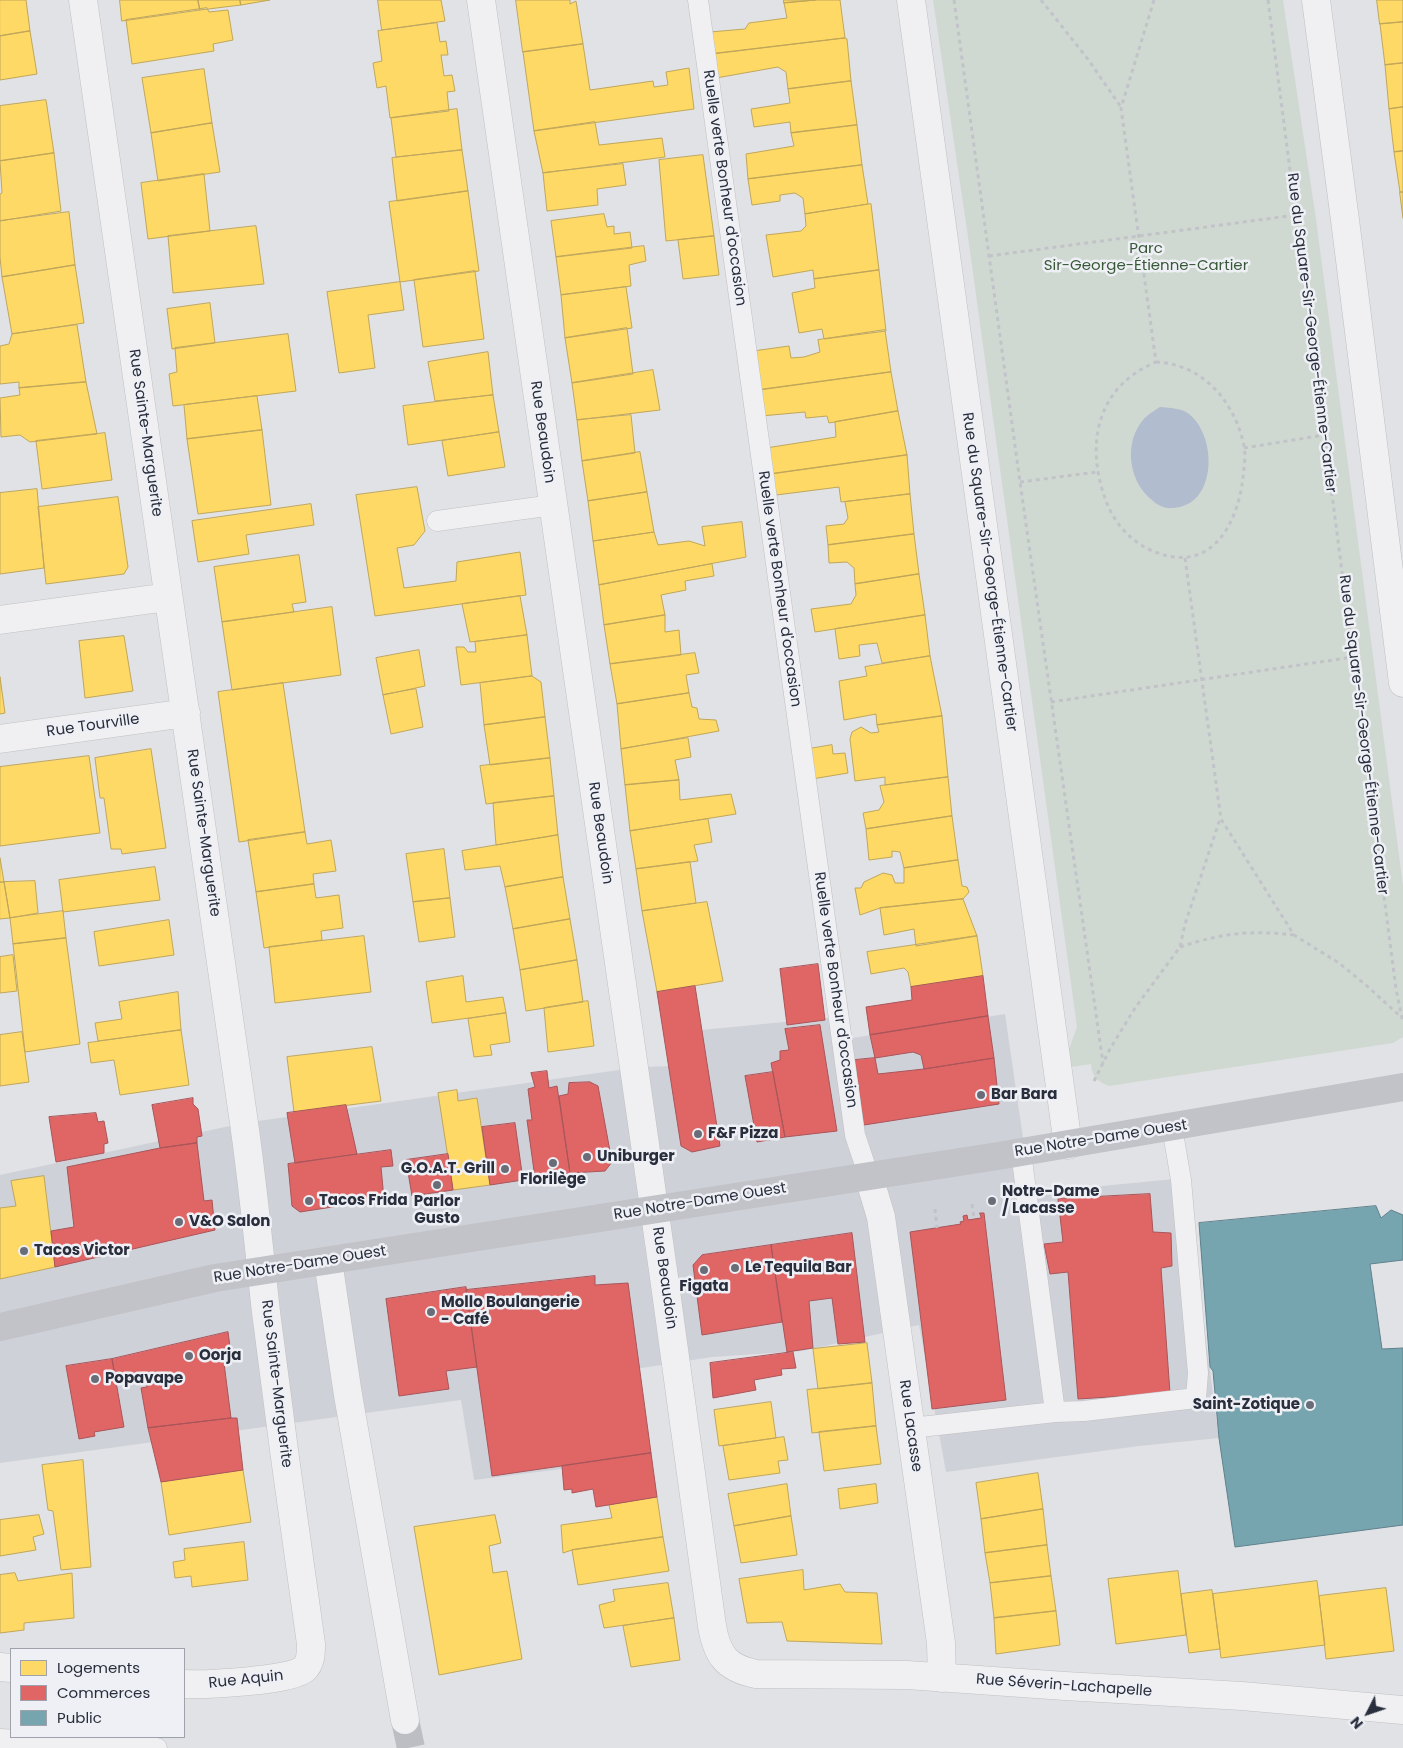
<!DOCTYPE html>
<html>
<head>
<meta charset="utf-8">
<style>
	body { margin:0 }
	#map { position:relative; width:1403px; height:1748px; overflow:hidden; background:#e1e2e5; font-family:Poppins,sans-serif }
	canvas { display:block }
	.legend { position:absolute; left:10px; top:1648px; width:175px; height:90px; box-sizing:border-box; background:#eef0f5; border:1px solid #9fa2ab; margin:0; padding:6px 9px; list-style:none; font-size:15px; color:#292e3d }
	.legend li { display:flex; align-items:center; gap:10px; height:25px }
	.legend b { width:25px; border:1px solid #9fa2ab }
	.north { position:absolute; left:1343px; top:1688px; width:50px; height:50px; -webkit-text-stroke:4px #eef0f5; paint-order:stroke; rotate:229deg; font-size:14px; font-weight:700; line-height:20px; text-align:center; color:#292e3d }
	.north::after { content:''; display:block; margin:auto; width:18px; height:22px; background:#292e3d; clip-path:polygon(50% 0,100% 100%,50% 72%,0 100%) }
</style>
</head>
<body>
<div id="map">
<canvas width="1403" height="1748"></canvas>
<ul class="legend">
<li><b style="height:14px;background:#ffd966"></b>Logements</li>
<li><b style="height:14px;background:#e06666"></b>Commerces</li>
<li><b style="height:14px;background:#76a5af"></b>Public</li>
</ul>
<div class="north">N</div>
</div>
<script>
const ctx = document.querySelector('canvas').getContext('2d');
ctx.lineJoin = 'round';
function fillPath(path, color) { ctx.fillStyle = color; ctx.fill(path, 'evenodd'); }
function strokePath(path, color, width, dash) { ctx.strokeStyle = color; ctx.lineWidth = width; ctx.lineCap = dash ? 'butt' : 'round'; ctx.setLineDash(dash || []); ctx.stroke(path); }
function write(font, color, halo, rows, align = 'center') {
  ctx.font = font + ' Poppins,sans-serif'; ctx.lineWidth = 5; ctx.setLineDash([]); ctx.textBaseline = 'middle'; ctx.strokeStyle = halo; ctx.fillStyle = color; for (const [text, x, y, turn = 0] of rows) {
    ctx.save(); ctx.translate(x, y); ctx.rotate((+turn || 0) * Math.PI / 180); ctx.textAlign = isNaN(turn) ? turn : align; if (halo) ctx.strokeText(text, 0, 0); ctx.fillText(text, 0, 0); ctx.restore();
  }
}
fillPath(new Path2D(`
	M1005 1014 1031 1193 1184 1178 1219 1438 1139 1446 946 1472 919 1325 802 1351 712 1357 635 1369 649 1458 474 1480 461 1400 0 1463V1175L244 1123 640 1067 708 1065 701 1030 836 1017 840 1040Z`), '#cfd1d8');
fillPath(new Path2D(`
	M933 0H1283L1316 219 1403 886V1037L1393 1043 1109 1086C1097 1081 1092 1077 1091 1064L1071 1067 1068 1052 1077 1027 969 244Z`), '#d0d9d1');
fillPath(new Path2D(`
	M1160 407C1170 408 1182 408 1189 414 1218 437 1217 507 1172 508 1165 509 1157 505 1152 500 1130 483 1124 447 1140 424 1145 416 1152 412 1160 407Z`), '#b1bccf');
const homes = new Path2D(`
	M0 0H26L30 31 0 36Z
	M120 0H198L200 10 122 21Z
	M198 0H240L241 5 200 10Z
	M240 0H270L241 5Z
	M378 0H441L445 21 382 30Z
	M516 0H570V4L576 1 583 44 523 52Z
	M784 0H816L784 3Z
	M816 0H840L845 38 712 54 710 32 745 29 749 23 787 18 784 3Z
	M1377 0H1403V22L1380 24Z
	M207 8 209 12 228 10 233 40 213 44 214 51 132 64 126 20Z
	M1403 22V63L1385 65 1380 24Z
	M437 23 440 42 446 41 448 55H441L444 76 452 75 455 91 447 92 449 111 390 118 386 86 377 88 373 63 382 61 378 31Z
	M30 31 37 74 0 80V36Z
	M845 38 847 39 851 81 788 89 786 72 778 67 716 78 712 54Z
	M583 44 590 90 653 81 654 87 668 85 666 72 689 68 694 109 534 131 523 52Z
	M1403 63V107L1389 109 1385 65Z
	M204 69 212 123 151 133 142 78Z
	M851 81 857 125 791 133 790 122 754 127 751 109 790 103 788 89Z
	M46 100 54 153 0 161V106Z
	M1403 107V151L1394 152 1389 109Z
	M457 109 462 150 396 157 391 118Z
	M595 122 599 145 662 138 665 157 543 173 534 131Z
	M212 123 220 172 158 181 151 133Z
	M857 125 862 165 748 179 746 154 794 146 791 133Z
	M462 150 468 191 397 201 392 158Z
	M1403 151V192H1400L1394 152Z
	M54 153 61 211 0 221V194L2 193 0 161Z
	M703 155 714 236 666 241 659 160Z
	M623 164 626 185 597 189 598 205 547 211 543 173Z
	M862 165 868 204 805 214 803 198 795 193 780 195V201L752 205 748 179Z
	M204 174 210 231 148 239 141 183Z
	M468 191 479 271 400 282 389 202Z
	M1400 192H1403V218Z
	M871 204 879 270 814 279 813 270 773 277 766 235 801 231 806 226 805 214Z
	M69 212 75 265 2 277 0 257V221Z
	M604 214 607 227 614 226V234L630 232 632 248 556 257 551 221Z
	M256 226 264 284 173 293 168 236Z
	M714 236 719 275 683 279 678 240Z
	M644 246 646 261 629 265 631 286 561 295 556 257Z
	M75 265 84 323 12 334 2 277Z
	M879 270 886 331 824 339 822 329 799 333 792 293 815 288 814 279Z
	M475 271 484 339 423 347 414 280Z
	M400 282 404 310 368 315 375 368 339 373 327 292Z
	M626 287 632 328 565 338 561 295Z
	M210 303 215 343 172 349 167 309Z
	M77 325 86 382 19 388V382L0 384V346L9 344 12 334Z
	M627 328 633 374 572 383 565 338Z
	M885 330 891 372 759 390 753 351 789 346 791 358 804 357 820 352 818 340Z
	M288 334 296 391 173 406 169 374 177 372 175 348Z
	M488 352 493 395 435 401 428 362Z
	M653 370 660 410 577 420 572 383Z
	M891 372 898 411 829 423 827 416 806 418 805 412 761 416 759 390Z
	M86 382 97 434 30 442 20 435 1 437 0 398 20 395 19 388Z
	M493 395 499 432 408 445 403 406Z
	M257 396 262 430 187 439 184 405Z
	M898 411 907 455 771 474 766 448 836 437 835 422Z
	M631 415 635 453 582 461 577 420Z
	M262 430 271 505 198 514 187 439Z
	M499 432 505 467 448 476 442 441Z
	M105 433 112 480 42 489 36 441Z
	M640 452 647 492 588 501 582 461Z
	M907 455 910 494 841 502 839 487 776 495 771 474Z
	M417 487 425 531 414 545 397 548 404 588 456 581 457 562 520 552 526 595 375 616 356 495Z
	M37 489 44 568 0 574V493Z
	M647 492 654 532 593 541 588 501Z
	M910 494 914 534 828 545 826 526 844 524 848 518 845 502Z
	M118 497 128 567 124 574 46 584 38 507Z
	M311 504 314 525 246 535 249 554 198 562 192 521Z
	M742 522 746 557 599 585 593 541 654 532 658 545 689 541 705 546 702 527Z
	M914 534 919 574 855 584 854 568 847 562 829 563 828 545Z
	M299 555 306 602 292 604 294 612 222 622 214 567Z
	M712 564 714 576 685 581 686 590 661 595 665 615 604 625 599 585Z
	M919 574 925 615 815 632 811 609 851 604 856 595 855 584Z
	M520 596 527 635 470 642 462 604Z
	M332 607 341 675 232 690 222 622Z
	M665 615V632L679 630 681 655 610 664 604 625Z
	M925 615 930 656 882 663 877 643 859 645 860 656 839 659 835 629Z
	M527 635 532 676 461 685 456 647H464L468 652H476L475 642Z
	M124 636 133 691 85 698 79 641Z
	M419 650 425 686 383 695 376 658Z
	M695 653 699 673 686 675 689 693 617 704 610 664Z
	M930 656 942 716 877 725 876 714 844 720 839 681 867 676 865 667Z
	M532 676 541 682 545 717 484 725 480 683Z
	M0 677 5 713 0 714Z
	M283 683 305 832 239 842 218 692Z
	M416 689 423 727 391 734 383 695Z
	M689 693 692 707 697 708 699 719 716 720 719 731 621 749 617 704Z
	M942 716 948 777 885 785V777L855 781 850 739 852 732 861 727 871 733 879 732 877 725Z
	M545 717 550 758 490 765 484 725Z
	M688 738 691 757 675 760 679 780 625 785 621 749Z
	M832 745 833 754 845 753 848 773 812 779 809 749Z
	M151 749 166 848 122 854 121 849H111L104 798H100L95 758Z
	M89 756 100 833 0 846V767Z
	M550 758 554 796 486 804 480 766Z
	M948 777 952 816 866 829 863 813 879 810 884 802 880 786Z
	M679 780 680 800 731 794 736 814 630 831 625 785Z
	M554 796 558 835 496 845 493 803Z
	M952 816 958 860 904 868 900 852 892 851V857L869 860 866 829Z
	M708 819 712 842 694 845 698 861 636 869 630 831Z
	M305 832 307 844 331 840 336 871 313 874 314 884 256 892 248 840Z
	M558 835 563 877 505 887 500 866 465 870 462 851Z
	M444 849 450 898 413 902 406 854Z
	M0 858 4 882H0Z
	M958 860 962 886 967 887 969 892 963 899 880 908 860 915 855 888H861L864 882 883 873 892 875 895 883H904V868Z
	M690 862 696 903 642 911 636 869Z
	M155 867 160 900 63 912 59 880Z
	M563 877 570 919 513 929 505 887Z
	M35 881 38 913 10 918 4 882Z
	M0 882H4L10 918 0 919Z
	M314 884 316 898 339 895 343 928 321 931 322 940 264 948 256 892Z
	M450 898 455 937 419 942 413 902Z
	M963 899 977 936 916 946 914 929 884 935 880 908Z
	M707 902 723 981 657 992 642 911Z
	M63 911 66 938 13 944 10 918Z
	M570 919 577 960 520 970 513 929Z
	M169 920 174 955 99 966 94 932Z
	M364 936 371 992 275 1003 269 947Z
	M977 936 983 976 911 987 908 972 904 968 871 974 867 952Z
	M66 938 80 1044 25 1052 13 944Z
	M13 955 17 991 0 993V957Z
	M577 960 583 1002 526 1011 520 970Z
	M463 976 466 1002 503 997 506 1013 432 1023 426 982Z
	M178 992 181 1030 98 1041 95 1023 122 1019 119 1002Z
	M588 1001 594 1046 548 1052 544 1008Z
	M506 1013 510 1042 490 1045 492 1055 474 1057 468 1019Z
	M181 1030 189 1085 120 1095 114 1060 91 1063 88 1043Z
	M22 1032 29 1082 0 1086V1035Z
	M372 1047 381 1101 294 1112 287 1057Z
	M457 1090 458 1101 477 1098 490 1185 453 1190 438 1093Z
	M44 1176 55 1267 0 1279V1208L16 1206 11 1181Z
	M867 1343 872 1383 818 1389 813 1349Z
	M872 1383 876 1426 812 1433 807 1390Z
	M771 1402 776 1438 719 1446 714 1410Z
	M876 1426 881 1464 824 1471 819 1432Z
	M784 1437 788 1460 778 1461 780 1473 729 1480 723 1446Z
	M83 1460 91 1567 61 1570 53 1511 48 1510 42 1465Z
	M243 1470 251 1522 169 1535 161 1482Z
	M1038 1473 1043 1509 981 1519 976 1483Z
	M787 1484 791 1516 734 1526 728 1494Z
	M876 1484 878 1503 840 1509 838 1489Z
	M657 1497 663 1537 572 1550 563 1553 561 1525 612 1518 609 1505Z
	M1043 1509 1047 1545 985 1553 981 1519Z
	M39 1515 44 1534 33 1537 36 1550 0 1556V1520Z
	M495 1515 501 1543 489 1546 493 1573 507 1571 522 1659 439 1675 414 1527Z
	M791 1516 797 1555 741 1563 734 1526Z
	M663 1537 669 1571 578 1585 572 1550Z
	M244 1542 248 1580 192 1587 191 1576 175 1578 173 1562 185 1560 184 1549Z
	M1047 1545 1051 1576 990 1583 985 1553Z
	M803 1570 804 1590 840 1584 845 1592 877 1593 882 1644 787 1641 782 1622 747 1623 739 1579Z
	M1178 1571 1186 1635 1116 1644 1108 1579Z
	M15 1573 18 1581 72 1573 74 1618 24 1623V1630L0 1633V1575Z
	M1051 1576 1056 1611 994 1618 990 1583Z
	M1317 1581 1325 1645 1221 1658 1213 1594Z
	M668 1583 674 1618 604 1628 599 1605 615 1601 613 1590Z
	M1386 1588 1394 1651 1326 1659 1319 1596Z
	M1212 1590 1220 1649 1189 1653 1181 1594Z
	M1056 1611 1060 1645 996 1654 994 1618Z
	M674 1618 680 1660 631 1667 623 1626Z`);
fillPath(homes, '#ffd966');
strokePath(homes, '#bfa65a', 1);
const shops = new Path2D(`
	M818 964 825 1020 787 1025 780 969Z
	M983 976 988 1016 870 1035 866 1007 912 1000 911 987Z
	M695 986 720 1146 692 1152 681 1146 657 992Z
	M988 1016 994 1058 924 1069 921 1055 913 1052 875 1058 870 1035Z
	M820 1025 837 1131 785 1137 771 1063 780 1060V1051L789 1050 785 1029Z
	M875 1058 878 1074 924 1069 994 1058 999 1104 864 1125 855 1060Z
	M547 1071 549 1088 557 1086 570 1173 535 1178 527 1120H532L528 1089 535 1087 531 1073Z
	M773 1072 785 1137 757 1142 745 1076Z
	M590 1082 598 1086 612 1162 605 1171 570 1173 559 1096 568 1094 569 1083Z
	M193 1098V1104L198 1109 202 1136 197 1137V1143L160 1148 152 1105Z
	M346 1105 357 1154 295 1163 287 1113Z
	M96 1113 98 1122 104 1121 108 1143 104 1144V1153L56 1162 49 1117Z
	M515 1123 523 1180 490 1185 482 1127Z
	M197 1143 204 1201 212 1200 215 1230 55 1267 51 1231 74 1227 67 1167 160 1148Z
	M391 1150 393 1166 381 1167 384 1199 300 1212 292 1206 288 1164Z
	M448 1154 453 1190 412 1196 406 1160Z
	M1150 1194 1153 1232 1171 1233 1172 1266 1161 1268 1170 1393 1078 1399 1068 1272 1050 1274 1044 1244 1063 1242 1058 1199Z
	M980 1213H984L1006 1400 932 1409 910 1232 961 1224 960 1222 964 1221 963 1216 967 1215 968 1220 981 1218Z
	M852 1233 865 1342 838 1344 832 1298 809 1301 813 1348 787 1352 771 1245Z
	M771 1245 782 1322 702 1335 693 1265 702 1255Z
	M595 1276V1285L628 1283 651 1453 492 1476 466 1290Z
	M466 1287 477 1367 446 1371 449 1389 399 1396 386 1299Z
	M228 1332 232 1361 224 1363 231 1418 148 1428 141 1388 147 1387 146 1377 116 1381 112 1359Z
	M793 1352 796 1368 781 1369 782 1375 754 1380 756 1390 713 1398 710 1363Z
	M112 1359 124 1427 94 1432 95 1436 79 1439 66 1366Z
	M231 1418H237L243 1470 161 1482 148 1428Z
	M651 1453 657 1497 596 1507 593 1489 572 1493V1489L564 1490 562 1466Z`);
fillPath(shops, '#e06666');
strokePath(shops, '#a9555a', 1);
const public = new Path2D(`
	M1376 1206 1381 1218 1391 1210 1403 1215V1260L1370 1264 1382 1349 1403 1348V1525L1235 1547 1219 1438 1213 1371 1210 1367 1199 1223Z`);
fillPath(public, '#76a5af');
strokePath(public, '#5f818d', 1);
strokePath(new Path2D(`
	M405 1720 411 1748`), '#bcbec3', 28, [28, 14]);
const service = new Path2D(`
	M698 0 855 1135 869 1177
	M437 521 553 505
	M1055 1412 1084 1411 1196 1398 1198 1373 1181 1180 1172 1127
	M911 1428 1055 1412 1021 1152
	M0 1739 157 1748`);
const minor = new Path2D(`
	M83 0 244 1123C253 1186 259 1249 266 1312 280 1423 295 1533 311 1644 311 1653 311 1663 304 1669 292 1681 203 1685 184 1684
	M481 0 663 1270 712 1626C717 1655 726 1668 756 1674L907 1675 1065 1686 1242 1696 1403 1710
	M911 0 1068 1145
	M1316 0 1345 220 1403 683
	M0 620 168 597
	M0 739 186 713
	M869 1177 881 1217 941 1643 942 1678
	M0 1667 11 1668`);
const tertiary = new Path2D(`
	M328 1261 348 1395 405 1720`);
strokePath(service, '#bfc0c3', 21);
strokePath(minor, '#bfc0c3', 29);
strokePath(tertiary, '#bfc0c3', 29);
strokePath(new Path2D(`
	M954 0 1020 482 1103 1063
	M1041 0 1087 58 1121 107
	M1154 0 1121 108 1156 362
	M1268 0 1396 989 1403 1023
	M989 256 1296 215
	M1156 362C1203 364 1235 402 1244 446 1246 456 1244 467 1243 477 1238 523 1212 573 1158 553 1134 545 1115 525 1106 501 1085 445 1096 387 1156 362Z
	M1244 448 1324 435
	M1020 482 1097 472
	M1185 558 1221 819 1294 935 1339 963 1367 986 1401 1017
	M1051 702 1353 657
	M1180 947C1223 933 1249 930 1294 935
	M1094 1081 1110 1049 1135 1008 1180 947 1185 924 1220 819
	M972 1204 974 1219
	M935 1209 937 1228`), '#c2c3c9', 3, [4, 4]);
strokePath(service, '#f0f0f2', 20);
strokePath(minor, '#f0f0f2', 28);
strokePath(tertiary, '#f0f0f2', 28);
strokePath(new Path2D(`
	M0 1327 215 1278 998 1156 1403 1087`), '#c2c3c8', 28);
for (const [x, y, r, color] of [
	[981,1095,5,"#696d78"],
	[698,1134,5,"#696d78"],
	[587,1157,5,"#696d78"],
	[553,1163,5,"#696d78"],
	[505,1169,5,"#696d78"],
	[437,1185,5,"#696d78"],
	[309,1201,5,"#696d78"],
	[992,1201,5,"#696d78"],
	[179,1222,5,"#696d78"],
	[24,1251,5,"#696d78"],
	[735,1268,5,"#696d78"],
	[704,1270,5,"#696d78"],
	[431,1312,5,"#696d78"],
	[189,1356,5,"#696d78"],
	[95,1379,5,"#696d78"],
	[1310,1405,5,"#696d78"]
]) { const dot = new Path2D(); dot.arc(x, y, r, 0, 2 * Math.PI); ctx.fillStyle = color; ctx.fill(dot); strokePath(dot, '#eef0f5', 2); }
write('15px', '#292e3d', '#eef0f5', [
	["Ruelle verte Bonheur d'occasion",724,188,82],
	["Rue du Square-Sir-George-Étienne-Cartier",1311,333,83],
	["Rue Beaudoin",542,432,82],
	["Rue Sainte-Marguerite",145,433,82],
	["Rue du Square-Sir-George-Étienne-Cartier",989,572,82],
	["Ruelle verte Bonheur d'occasion",779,589,82],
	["Rue Tourville",93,726,-8],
	["Rue du Square-Sir-George-Étienne-Cartier",1363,735,83],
	["Rue Sainte-Marguerite",203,833,82],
	["Rue Beaudoin",600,833,82],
	["Ruelle verte Bonheur d'occasion",835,990,82],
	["Rue Notre-Dame Ouest",1101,1139,-9],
	["Rue Notre-Dame Ouest",700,1202,-9],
	["Rue Notre-Dame Ouest",300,1265,-9],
	["Rue Beaudoin",664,1278,82],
	["Rue Sainte-Marguerite",276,1384,83],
	["Rue Lacasse",910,1426,82],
	["Rue Aquin",246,1680,-6],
	["Rue Séverin-Lachapelle",1064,1686,4]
]);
write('15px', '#395837', '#eef0f5', [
	["Parc",1146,249],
	["Sir-George-Étienne-Cartier",1146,266]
]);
write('bold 15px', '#292e3d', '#eef0f5', [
	["Bar Bara",991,1095],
	["F&F Pizza",708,1134],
	["Uniburger",597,1157],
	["G.O.A.T. Grill",495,1169,"right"],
	["Florilège",553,1180,"center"],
	["Notre-Dame",1002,1192],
	["/ Lacasse",1002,1209],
	["Tacos Frida",319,1201],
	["Parlor",437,1202,"center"],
	["Gusto",437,1219,"center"],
	["V&O Salon",189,1222],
	["Tacos Victor",34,1251],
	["Le Tequila Bar",745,1268],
	["Figata",704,1287,"center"],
	["Mollo Boulangerie",441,1303],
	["- Café",441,1320],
	["Oorja",199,1356],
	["Popavape",105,1379],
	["Saint-Zotique",1300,1405,"right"]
], 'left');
</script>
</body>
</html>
